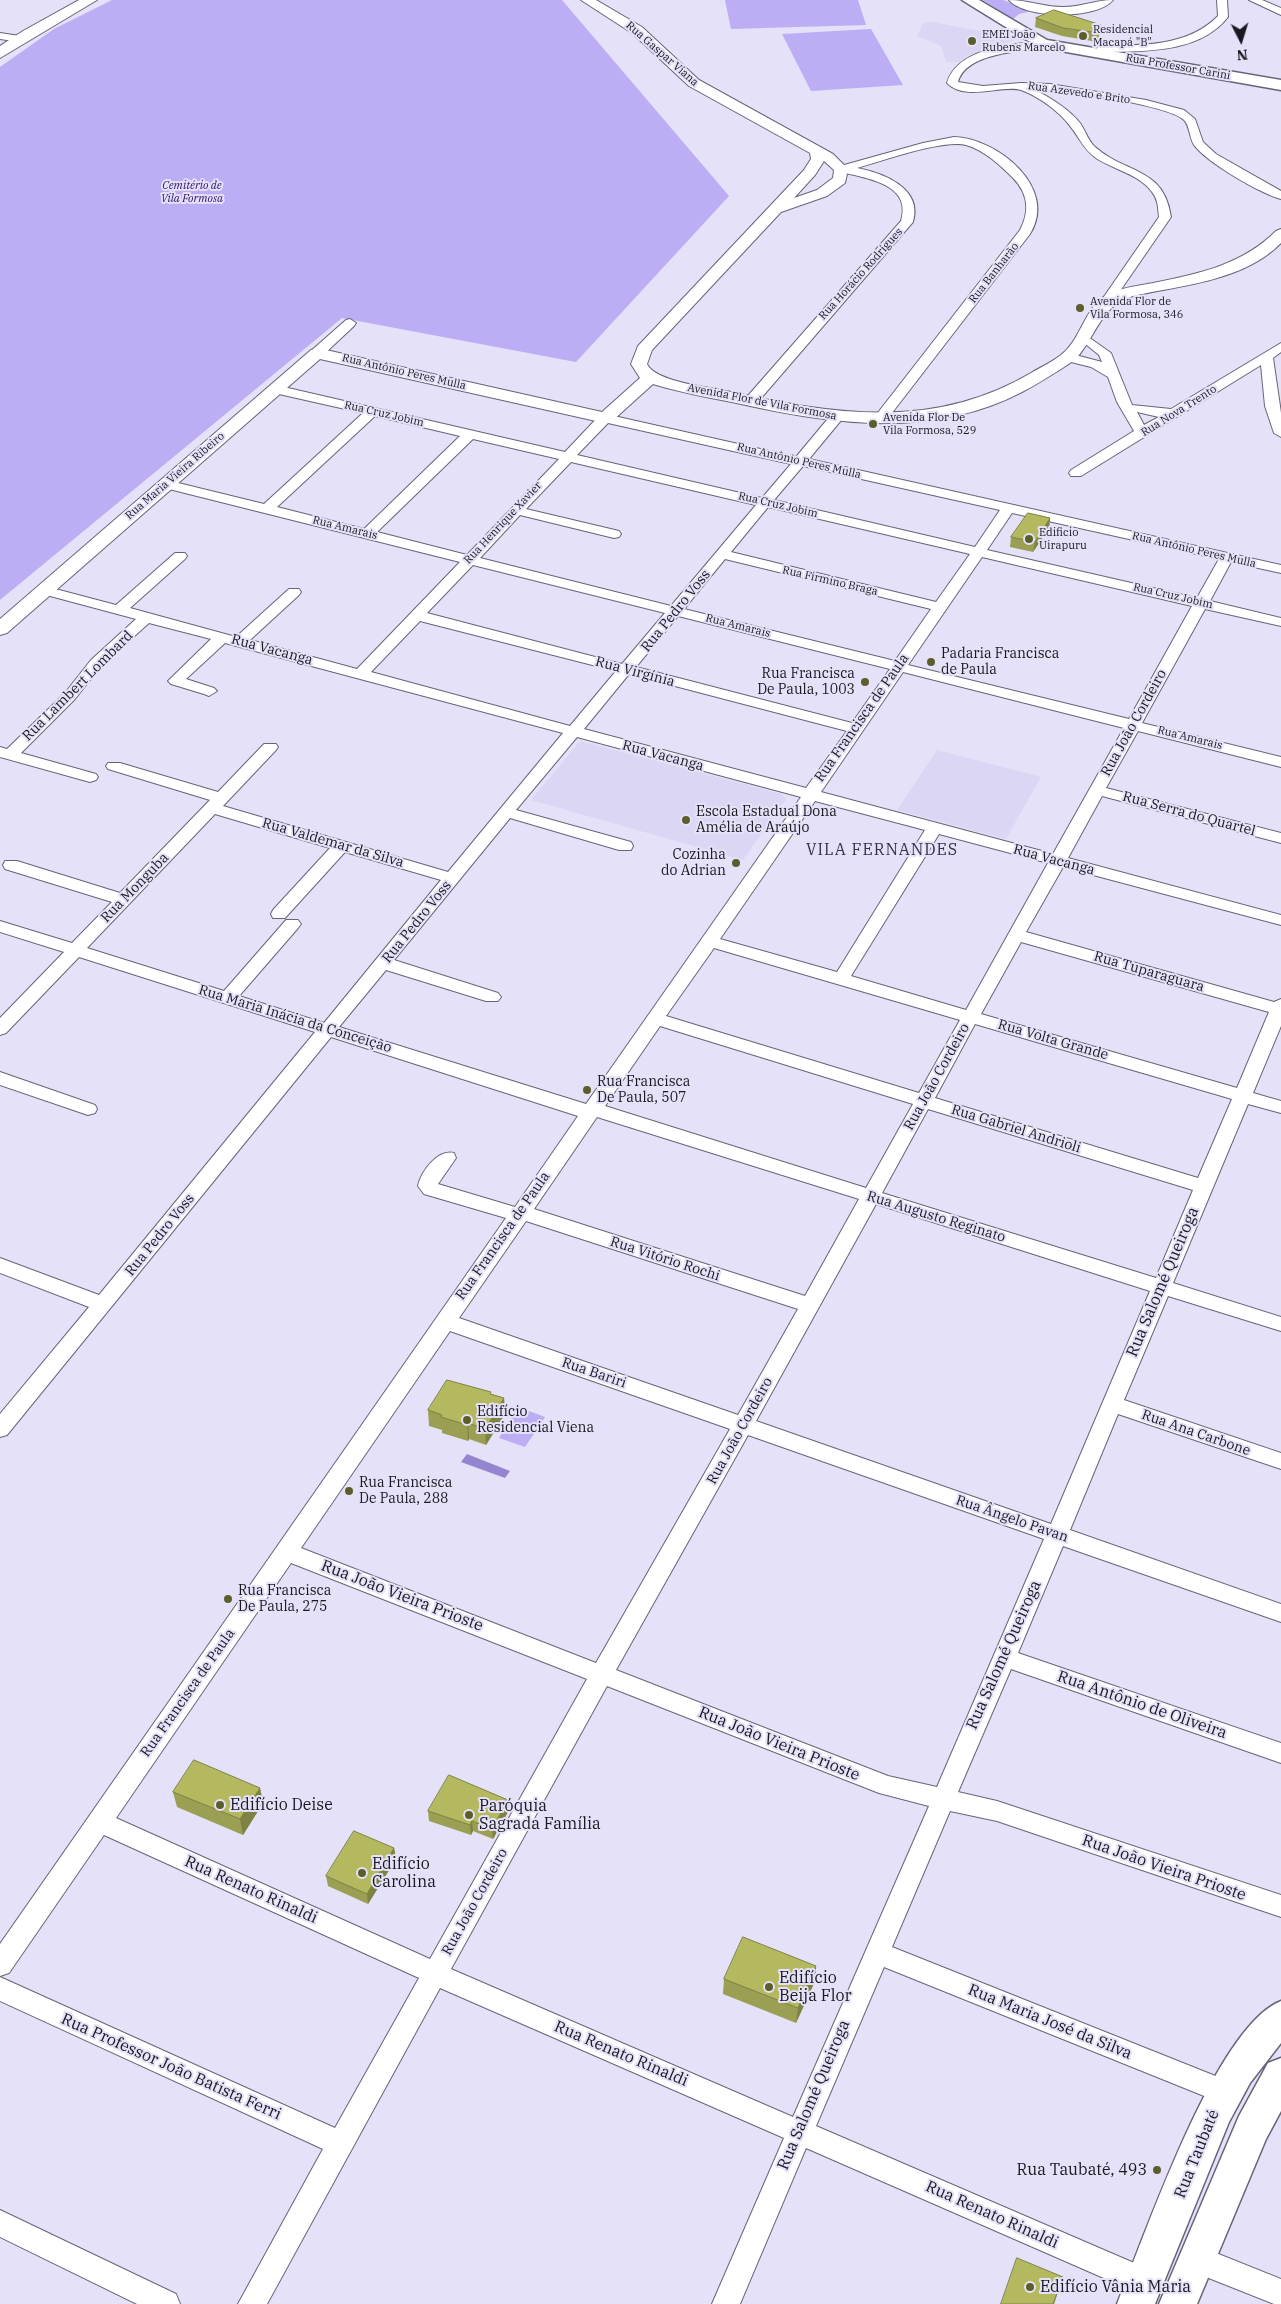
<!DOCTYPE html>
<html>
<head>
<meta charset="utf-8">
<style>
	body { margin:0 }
	#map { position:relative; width:1281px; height:2304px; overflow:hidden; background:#e5e1f8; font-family:"IBM Plex Serif",serif }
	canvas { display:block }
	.north { position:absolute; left:1216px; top:15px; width:50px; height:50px; -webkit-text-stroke:4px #e5e1f8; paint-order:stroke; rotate:175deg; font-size:14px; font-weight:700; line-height:20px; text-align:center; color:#1a1820 }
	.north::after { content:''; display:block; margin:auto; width:18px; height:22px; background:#1a1820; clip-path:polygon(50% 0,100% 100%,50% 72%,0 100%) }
</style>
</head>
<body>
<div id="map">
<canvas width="1281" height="2304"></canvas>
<div class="north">N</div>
</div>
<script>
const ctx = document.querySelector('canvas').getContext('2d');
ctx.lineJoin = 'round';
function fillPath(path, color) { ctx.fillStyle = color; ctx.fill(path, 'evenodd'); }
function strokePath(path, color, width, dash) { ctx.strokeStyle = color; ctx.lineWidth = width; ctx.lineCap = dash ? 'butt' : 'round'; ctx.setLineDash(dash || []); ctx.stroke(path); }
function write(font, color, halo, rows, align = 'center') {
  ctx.font = font + ' "IBM Plex Serif",serif'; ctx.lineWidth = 4; ctx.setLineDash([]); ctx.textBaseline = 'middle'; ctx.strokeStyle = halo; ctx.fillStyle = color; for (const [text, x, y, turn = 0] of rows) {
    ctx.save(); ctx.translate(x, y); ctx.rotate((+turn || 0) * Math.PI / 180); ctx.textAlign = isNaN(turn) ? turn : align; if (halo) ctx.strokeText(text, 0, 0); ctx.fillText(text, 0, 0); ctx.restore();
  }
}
fillPath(new Path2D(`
	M932 22 1013 37 1014 40 967 56 959 62H946L941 46 917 36 923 23Z
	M580 741 782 794 786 799 743 860 531 800Z
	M937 750 1041 777 1006 839 897 810Z`), '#dcd6f5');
fillPath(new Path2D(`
	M112 0H562L729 196 576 362 342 318 0 600V67L54 29Z
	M725 0H858L866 25 731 29Z
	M983 0H1003L1032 11 1019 14 1013 19Z
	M871 29 903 85 811 91 782 34Z
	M518 1407 545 1417 525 1447 499 1438Z`), '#bcadf5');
fillPath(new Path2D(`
	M467 1454 510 1471 505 1478 461 1462Z`), '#9584d0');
const minor = new Path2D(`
	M1217 0H1227L1228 17C1200 53 1146 51 1105 52L1098 57 1093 54 1098 47 1102 46C1143 45 1187 47 1218 16Z
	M1249 0H1262L1281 8V15Z
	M0 33 20 36 25 39 20 42 0 39Z
	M1043 41 1047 42V46C1022 52 966 52 958 82L983 86 1021 83 1050 84 1146 100 1184 110 1195 119 1203 142 1216 154 1281 191V199C1261 194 1206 162 1194 145 1189 137 1190 126 1184 120 1169 105 1058 89 1034 89 1050 98 1068 108 1080 123 1085 130 1088 140 1094 146 1124 174 1164 166 1171 217L1111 304H1103L1101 301 1159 217C1158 208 1158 199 1152 192 1139 174 1114 170 1096 158 1083 149 1080 138 1070 126 1060 112 1038 96 1021 90 1003 84 965 102 947 83 957 48 1012 44 1043 41Z
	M954 137C997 138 1059 188 1030 234L885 422 880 423 873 419 1020 230C1030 211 1028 193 1013 178 1000 165 984 150 966 145 943 139 882 161 857 168 883 173 923 188 913 222L756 404H746L744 401 746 398 901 221C913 182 862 178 837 171V167L923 143Z
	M350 319 356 323 354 326 322 356H312L311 353 312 350 346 320Z
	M1084 334 1111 353 1132 405 1171 409 1281 343V352L1273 358 1281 413V437L1274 433 1265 406 1261 365 1081 476H1071L1069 473 1071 470 1134 431 1117 402 1108 377 1091 367 1063 360 1062 357 1068 353 1102 362 1099 355 1078 338ZM1137 412 1159 417 1144 425Z
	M275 385 565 452 600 415 605 414 796 457 831 415 836 414 843 418 809 459 1281 565V573L1231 562 1210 601 1281 618V626L1205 609 1142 723 1281 757V767L1138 731 1106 788 1281 833V843L1102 796 1068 858 1281 915V925L1063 867 1026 932 1274 1002 1281 999V1026L1253 1093 1281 1101V1113L1248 1104 1173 1283 1281 1317V1331L1168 1296 1124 1400 1281 1453V1469L1118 1414 1070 1530 1281 1604V1622L1063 1546 1018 1653 1281 1743V1763L1011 1669 958 1792 997 1801 1281 1895V1917L997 1821 950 1811 892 1947 1233 2083 1237 2092 1233 2101 1224 2104 884 1967 816 2126 1155 2272 1159 2282 1155 2292 1145 2296 806 2148 740 2304H712L784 2138 440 1988 267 2304H238L323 2149 0 2001V1977L335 2128 419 1978 104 1835 9 1973 0 1976V1944L506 1218 424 1194 418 1186C421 1171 438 1149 454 1153L456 1158 438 1184 515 1207 578 1116 331 1037 7 1435 0 1437V1414L89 1307 0 1273V1258L99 1295 315 1032 79 957 6 1033 0 1035V1018L64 952 0 932V921L72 943 112 902 5 869 3 865 5 861H17L120 893 210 800 108 769 106 766 108 763H120L218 792 264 744H276L278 747 276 750 223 806 448 872 563 733 225 643 186 679 214 688 217 691 209 696 204 694 171 684 168 681 211 639 149 623 101 666 75 699 21 753 96 774 98 777 96 780 90 782 0 757V747L7 749 65 693 91 660 136 619 39 593 37 590 39 587 44 586 116 605 175 553H185L187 556 185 559 130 608 236 637 289 589H299L301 592 299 595 250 640 357 669 460 562 161 487 159 484 161 481 166 480 264 504 363 413 270 392 268 389ZM375 416 460 436 364 529 277 507ZM608 423 791 464 762 498 577 455ZM473 439 559 459 467 555 377 532ZM571 462 756 505 671 606 480 558 520 515 614 538 619 537 621 534 619 531 526 509ZM803 466 1000 510 975 547 774 500ZM768 507 970 554 936 602 731 552ZM1012 513 1219 559 1197 598 987 550ZM982 557 1192 606 1129 719 908 665ZM725 559 931 609 895 661 684 609ZM473 565 665 613 622 664 427 613ZM678 616 890 669 852 723 636 667ZM420 621 616 671 570 726 371 672ZM903 672 1124 728 1053 854 821 792ZM629 674 847 731 806 788 584 729ZM577 737 801 797 586 1104 339 1027 386 970 486 1001H498L501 997 498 993 394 960 510 818 619 850H631L633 846 631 842 516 810ZM815 801 925 830 837 972 720 939ZM215 814 330 848 273 910 271 914 273 918H285L345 852 441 880 324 1023 239 996 298 928 301 924 298 920H286L224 991 87 948ZM939 834 1048 863 966 1010 851 976ZM1021 942 1269 1012 1237 1088 981 1014ZM714 948 960 1020 919 1093 666 1016ZM975 1024 1232 1099 1198 1178 935 1098ZM660 1026 913 1104 866 1188 605 1106ZM928 1109 1193 1190 1156 1278 882 1193ZM597 1117 859 1199 805 1296 534 1209ZM876 1204 1150 1291 1051 1524 756 1421ZM526 1221 798 1309 738 1415 459 1318ZM450 1331 730 1429 596 1663 301 1548ZM748 1435 1044 1539 937 1787 888 1776 616 1670ZM291 1563 587 1679 430 1959 116 1818ZM607 1686 879 1793 929 1806 793 2117 451 1969Z
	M0 1072 95 1105 97 1109 95 1113 88 1115 0 1085Z
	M0 2210 176 2294 180 2304H137L0 2237Z
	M1196 2245 1281 2279V2304H1274L1186 2269 1182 2259 1186 2249Z`);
const tertiary = new Path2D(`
	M581 0H596L642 27 699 80 833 154 848 169 845 183 827 196 781 212 652 350 647 364C655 382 712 388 731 392 836 415 934 430 1031 373 1041 367 1052 362 1061 355 1082 339 1084 306 1109 294 1123 287 1138 286 1153 283 1198 274 1242 265 1276 231L1281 229V243C1244 281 1182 285 1133 296 1102 305 1097 333 1079 355 1073 362 1065 366 1058 371 1046 378 1034 386 1022 392 934 438 834 425 741 404 712 398 682 393 653 384L611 422 605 423 320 359 7 633 0 635V619L311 350 317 348 602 412 640 378 631 364 638 346 804 170 811 159 810 153 689 86 632 33ZM824 161 834 170 833 178 817 190 794 198 815 175Z
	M1009 0C1027 0 1044 7 1063 7 1081 7 1096 0 1113 0 1097 20 1025 19 1009 0Z`);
const secondary = new Path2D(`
	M962 0H979L1047 40 1281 80V90L1038 47Z
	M1281 2001V2043L1250 2083 1229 2122 1155 2304H1117C1145 2236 1215 2027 1281 2001Z
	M1281 2058V2111L1266 2139 1197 2304H1159L1239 2116 1268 2063Z`);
const primary = new Path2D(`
	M79 0H97L0 58V46L23 31Z`);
strokePath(minor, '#676478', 2);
strokePath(tertiary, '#676478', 2);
strokePath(secondary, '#676478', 3);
strokePath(primary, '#676478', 2);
fillPath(minor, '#fff');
fillPath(tertiary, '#fff');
fillPath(secondary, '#fff');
fillPath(primary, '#fff');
fillPath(new Path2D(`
	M1036 18 1101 25 1098 42 1062 36 1035 27Z
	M1050 518 1049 528 1033 552 1010 547 1011 537Z
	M491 1394 504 1398 505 1414 486 1445 469 1439 468 1441 442 1433V1430L429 1426 428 1410Z
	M260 1788 263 1803 243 1835 177 1807 173 1792Z
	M509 1810 493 1839 473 1831 471 1835 429 1821 428 1811Z
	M394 1848 396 1859 368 1904 328 1886 326 1876Z
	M816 1966 815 1981 796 2023 723 1994 724 1979Z`), '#9b9f53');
fillPath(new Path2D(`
	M1050 518 1049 528 1033 552 1035 542Z
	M504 1398 505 1414 486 1445 485 1429Z
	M468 1423 469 1439 468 1441 467 1425Z
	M260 1788 263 1803 243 1835 240 1819Z
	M508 1800 509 1810 493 1839 492 1829Z
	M472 1821 473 1831 471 1835 470 1825Z
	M394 1848 396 1859 368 1904 367 1894Z
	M816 1966 815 1981 796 2023 798 2008Z
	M1063 2277 1054 2304H1053Z`), '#7e8243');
const building = new Path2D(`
	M1054 10 1101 25 1099 33 1063 28 1036 18Z
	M1028 513 1050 518 1035 542 1011 537Z
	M447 1380 491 1392 490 1394 504 1398 485 1429 468 1423 467 1425 441 1417 442 1415 428 1410Z
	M194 1760 260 1788 240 1819 173 1792Z
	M449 1775 508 1800 492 1829 472 1821 470 1825 428 1811Z
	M354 1831 394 1848 367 1894 326 1876Z
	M743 1937 816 1966 798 2008 724 1979Z
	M1017 2258 1063 2277 1053 2304H1001Z`);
fillPath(building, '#b4b960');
strokePath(building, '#7e8243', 1);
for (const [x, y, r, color] of [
	[1083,36,5,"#5b5e2b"],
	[972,41,5,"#5b5e2b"],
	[1080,308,5,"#5b5e2b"],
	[873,424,5,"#5b5e2b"],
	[1029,539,5,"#5b5e2b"],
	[931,662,5,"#5b5e2b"],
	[865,682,5,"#5b5e2b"],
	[686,820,5,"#5b5e2b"],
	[736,863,5,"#5b5e2b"],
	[587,1090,5,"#5b5e2b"],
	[467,1420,5,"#5b5e2b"],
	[349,1491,5,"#5b5e2b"],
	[228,1599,5,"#5b5e2b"],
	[220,1805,5,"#5b5e2b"],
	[469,1815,5,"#5b5e2b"],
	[362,1873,5,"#5b5e2b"],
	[769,1987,5,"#5b5e2b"],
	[1157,2170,5,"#5b5e2b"],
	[1030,2287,5,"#5b5e2b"]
]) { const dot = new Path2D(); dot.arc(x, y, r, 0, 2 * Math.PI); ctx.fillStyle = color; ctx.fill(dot); strokePath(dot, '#e5e1f8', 2); }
write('11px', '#1a1820', '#e5e1f8', [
	["Residencial",1093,30],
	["Macapá \"B\"",1093,43],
	["EMEI João",982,35],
	["Rubens Marcelo",982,48],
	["Avenida Flor de",1090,302],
	["Vila Formosa, 346",1090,315],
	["Avenida Flor De",883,418],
	["Vila Formosa, 529",883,431],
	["Edificio",1039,533],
	["Uirapuru",1039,546]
], 'left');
write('11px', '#1a1820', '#e5e1f8', [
	["Rua Gaspar Viana",662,54,41],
	["Rua Professor Carini",1178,67,10],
	["Rua Azevedo e Brito",1079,93,8],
	["Rua Banharão",994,273,-52],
	["Rua Horácio Rodrigues",861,274,-48],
	["Rua Antônio Peres Mulla",404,372,13],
	["Avenida Flor de Vila Formosa",762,402,11],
	["Rua Nova Trento",1179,411,-32],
	["Rua Cruz Jobim",384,414,13],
	["Rua Antônio Peres Mulla",799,461,13],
	["Rua Maria Vieira Ribeiro",175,476,-41],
	["Rua Cruz Jobim",778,505,13],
	["Rua Henrique Xavier",503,523,-47],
	["Rua Amarais",345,528,14],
	["Rua Antônio Peres Mulla",1194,550,13],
	["Rua Firmino Braga",830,581,13],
	["Rua Cruz Jobim",1173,596,13],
	["Rua Amarais",738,626,14],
	["Rua Amarais",1190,738,14]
]);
write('italic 11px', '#34106b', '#e5e1f8', [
	["Cemitério de",192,186],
	["Vila Formosa",192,199]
]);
write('14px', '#1a1820', '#e5e1f8', [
	["Rua Pedro Voss",676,611,-51],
	["Rua Vacanga",272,650,15],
	["Rua Virgínia",635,672,15],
	["Rua Lambert Lombard",78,686,-45],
	["Rua Francisca de Paula",862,718,-55],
	["Rua João Cordeiro",1134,723,-61],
	["Rua Vacanga",663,756,15],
	["Rua Serra do Quartel",1189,814,15],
	["Rua Valdemar da Silva",333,843,16],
	["Rua Vacanga",1054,860,15],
	["Rua Monguba",135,888,-46],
	["Rua Pedro Voss",417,922,-51],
	["Rua Tuparaguara",1149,972,16],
	["Rua Maria Inácia da Conceição",295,1019,17],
	["Rua Volta Grande",1053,1040,16],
	["Rua João Cordeiro",937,1077,-61],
	["Rua Gabriel Andrioli",1016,1129,17],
	["Rua Augusto Reginato",936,1217,17],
	["Rua Pedro Voss",160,1235,-51],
	["Rua Francisca de Paula",503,1236,-55],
	["Rua Vitório Rochi",665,1259,18],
	["Rua Bariri",594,1373,19],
	["Rua João Cordeiro",740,1431,-61],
	["Rua Ana Carbone",1196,1433,19],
	["Rua Ângelo Pavan",1012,1519,19],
	["Rua Francisca de Paula",188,1693,-55],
	["Rua João Cordeiro",475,1902,-61]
]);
write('14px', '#1a1820', '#e5e1f8', [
	["Padaria Francisca",941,654],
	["de Paula",941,670],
	["Rua Francisca",855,674,"right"],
	["De Paula, 1003",855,690,"right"],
	["Escola Estadual Dona",696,812],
	["Amélia de Araújo",696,828],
	["Cozinha",726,855,"right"],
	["do Adrian",726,871,"right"],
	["Rua Francisca",597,1082],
	["De Paula, 507",597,1098],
	["Edifício",477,1412],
	["Residencial Viena",477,1428],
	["Rua Francisca",359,1483],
	["De Paula, 288",359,1499],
	["Rua Francisca",238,1591],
	["De Paula, 275",238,1607]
], 'left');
ctx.letterSpacing = '1px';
write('16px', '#363245', '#e5e1f8', [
	["VILA FERNANDES",882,850]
]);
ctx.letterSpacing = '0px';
write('16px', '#1a1820', '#e5e1f8', [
	["Rua Salomé Queiroga",1163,1282,-67],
	["Rua João Vieira Prioste",402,1596,21],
	["Rua Salomé Queiroga",1004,1655,-66],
	["Rua Antônio de Oliveira",1142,1705,19],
	["Rua João Vieira Prioste",779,1744,22],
	["Rua João Vieira Prioste",1164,1868,19],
	["Rua Renato Rinaldi",251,1890,24],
	["Rua Maria José da Silva",1050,2022,22],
	["Rua Renato Rinaldi",621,2054,23],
	["Rua Professor João Batista Ferri",171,2067,24],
	["Rua Salomé Queiroga",814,2095,-67],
	["Rua Taubaté",1197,2154,-68],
	["Rua Renato Rinaldi",992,2215,24]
]);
write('16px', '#1a1820', '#e5e1f8', [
	["Edifício Deise",230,1805],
	["Paróquia",479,1806],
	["Sagrada Família",479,1824],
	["Edifício",372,1864],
	["Carolina",372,1882],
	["Edifício",779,1978],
	["Beija Flor",779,1996],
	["Rua Taubaté, 493",1147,2170,"right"],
	["Edifício Vânia Maria",1040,2287]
], 'left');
</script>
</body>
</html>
